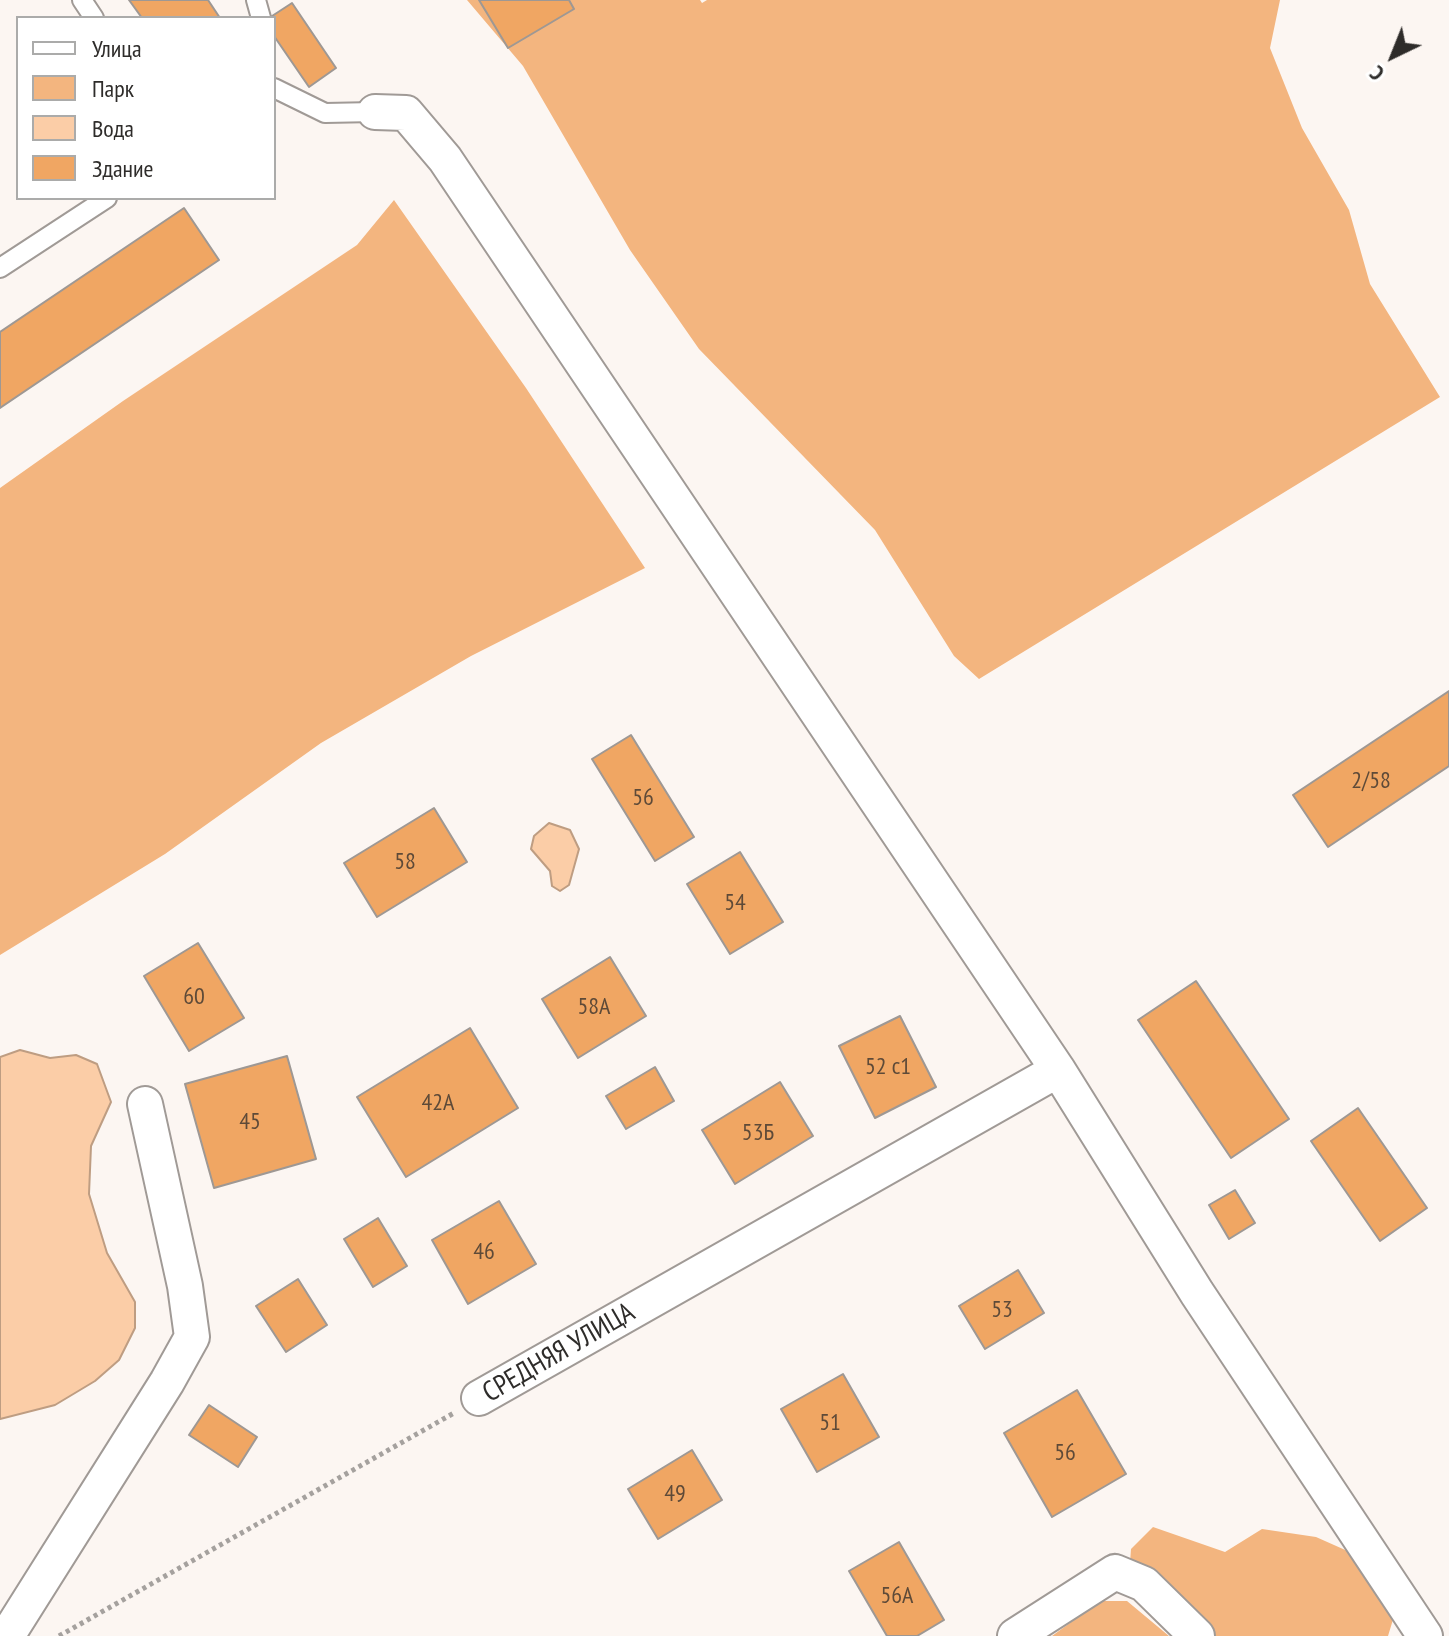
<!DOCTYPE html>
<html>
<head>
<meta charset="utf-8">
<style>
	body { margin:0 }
	#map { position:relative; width:1449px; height:1636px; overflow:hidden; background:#fcf6f2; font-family:"PT Sans Narrow",sans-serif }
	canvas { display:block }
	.legend { position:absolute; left:16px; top:16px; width:260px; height:184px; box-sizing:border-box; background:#fff; border:2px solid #ababaa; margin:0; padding:10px 14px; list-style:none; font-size:24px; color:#2e2c2a }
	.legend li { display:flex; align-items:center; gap:16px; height:40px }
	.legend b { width:40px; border:2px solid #ababaa }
	.north { position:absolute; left:1353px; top:16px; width:80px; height:80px; -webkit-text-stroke:6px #fff; paint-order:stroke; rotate:223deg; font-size:22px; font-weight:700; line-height:32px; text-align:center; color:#2e2c2a }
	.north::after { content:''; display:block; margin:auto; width:28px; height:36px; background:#2e2c2a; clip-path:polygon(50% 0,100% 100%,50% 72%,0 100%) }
</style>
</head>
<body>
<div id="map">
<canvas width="1449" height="1636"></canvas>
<ul class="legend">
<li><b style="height:10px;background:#fff"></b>Улица</li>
<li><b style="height:22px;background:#f3b57f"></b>Парк</li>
<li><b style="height:22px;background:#fbcda7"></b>Вода</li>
<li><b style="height:22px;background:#f0a663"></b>Здание</li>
</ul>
<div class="north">С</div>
</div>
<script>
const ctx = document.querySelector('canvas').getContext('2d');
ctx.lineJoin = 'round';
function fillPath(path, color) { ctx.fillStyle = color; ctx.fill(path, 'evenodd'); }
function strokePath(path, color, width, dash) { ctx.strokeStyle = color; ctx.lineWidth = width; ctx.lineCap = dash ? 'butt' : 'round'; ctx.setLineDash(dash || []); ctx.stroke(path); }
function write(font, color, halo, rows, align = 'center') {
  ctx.font = font + ' "PT Sans Narrow",sans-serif'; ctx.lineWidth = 6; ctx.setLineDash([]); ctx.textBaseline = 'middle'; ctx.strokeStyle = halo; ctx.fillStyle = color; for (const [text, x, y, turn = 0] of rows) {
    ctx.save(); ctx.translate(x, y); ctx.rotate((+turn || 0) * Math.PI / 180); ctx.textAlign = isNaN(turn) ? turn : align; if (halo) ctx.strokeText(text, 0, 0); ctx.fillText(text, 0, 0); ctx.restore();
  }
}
fillPath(new Path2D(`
	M467 0H700L702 3 707 0H1280L1270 48 1302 128 1349 210 1370 284 1440 397 979 679 954 656 875 530 699 349 630 250 523 66Z
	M394 200 526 388 645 568 471 656 321 743 165 854 0 955V488L123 401 357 245Z
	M1153 1527 1225 1552 1262 1529 1316 1537 1361 1557 1395 1613 1388 1636H1216L1173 1593 1130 1563 1131 1549Z
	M1100 1601H1127L1169 1636H1052Z`), '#f3b57f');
const water = new Path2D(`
	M549 823 570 830 579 849 569 885 560 891 552 886 550 871 531 849 534 836Z
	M20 1050 50 1058 76 1055 97 1064 111 1102 91 1146 89 1194 107 1253 135 1302V1328L119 1360 95 1381 55 1405 0 1419V1057Z`);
fillPath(water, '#fbcda7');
strokePath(water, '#be9d82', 2);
const building = new Path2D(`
	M129 0H208L220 18H142Z
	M479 0H569L574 9 508 48Z
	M292 3 336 68 309 87 274 36V18H269Z
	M184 208 219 260 0 408V332Z
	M1449 691V766L1328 847 1293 795Z
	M631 735 694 837 655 861 592 759Z
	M434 808 467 862 377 917 344 863Z
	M740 852 783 922 730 954 687 884Z
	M198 943 244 1018 189 1051 144 976Z
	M610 957 646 1016 578 1058 542 999Z
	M1196 981 1289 1119 1231 1158 1138 1020Z
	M900 1016 936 1087 875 1118 839 1046Z
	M470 1028 518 1108 406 1177 357 1097Z
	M287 1056 316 1159 214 1188 185 1084Z
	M655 1067 674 1101 626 1129 606 1096Z
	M780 1082 813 1136 735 1184 702 1130Z
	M1358 1108 1427 1208 1380 1241 1311 1141Z
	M1235 1190 1255 1223 1229 1239 1209 1205Z
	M499 1201 536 1264 468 1304 432 1240Z
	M378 1218 407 1266 373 1287 344 1239Z
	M1018 1270 1044 1313 985 1349 959 1306Z
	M298 1279 327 1325 286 1352 256 1306Z
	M843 1374 879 1437 817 1472 781 1409Z
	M1077 1390 1126 1474 1052 1517 1004 1433Z
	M209 1405 257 1437 238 1467 189 1435Z
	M692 1450 722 1500 658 1539 628 1489Z
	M899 1542 944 1620 917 1636H887L849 1571Z`);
fillPath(building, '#f0a663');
strokePath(building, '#9e9894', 2);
const lane = new Path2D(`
	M82 0 94 18
	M256 0 261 18
	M274 88 325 113 375 112
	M0 268 107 198`);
const street = new Path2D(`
	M375 112 406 113 445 159 1058 1070 1197 1293 1425 1636
	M479 1398 1058 1070
	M7 1636 167 1382 192 1337 185 1286 145 1104
	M1015 1636 1115 1572 1144 1584 1197 1636`);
strokePath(lane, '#a09a96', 22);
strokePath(street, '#a09a96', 38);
strokePath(new Path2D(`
	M59 1636 454 1413`), '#a5a19e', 5, [4, 4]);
strokePath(lane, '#fff', 18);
strokePath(street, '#fff', 34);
write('24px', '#5e4a38', null, [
	["2/58",1371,781],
	["56",643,798],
	["58",405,862],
	["54",735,903],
	["60",194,997],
	["58А",594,1007],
	["52 с1",888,1067],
	["42А",438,1103],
	["45",250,1122],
	["53Б",758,1133],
	["46",484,1252],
	["53",1002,1310],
	["51",830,1423],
	["56",1065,1453],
	["49",675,1494],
	["56А",897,1596]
]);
write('28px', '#2e2c2a', '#fff', [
	["СРЕДНЯЯ УЛИЦА",559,1353,-30]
]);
</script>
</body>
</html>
